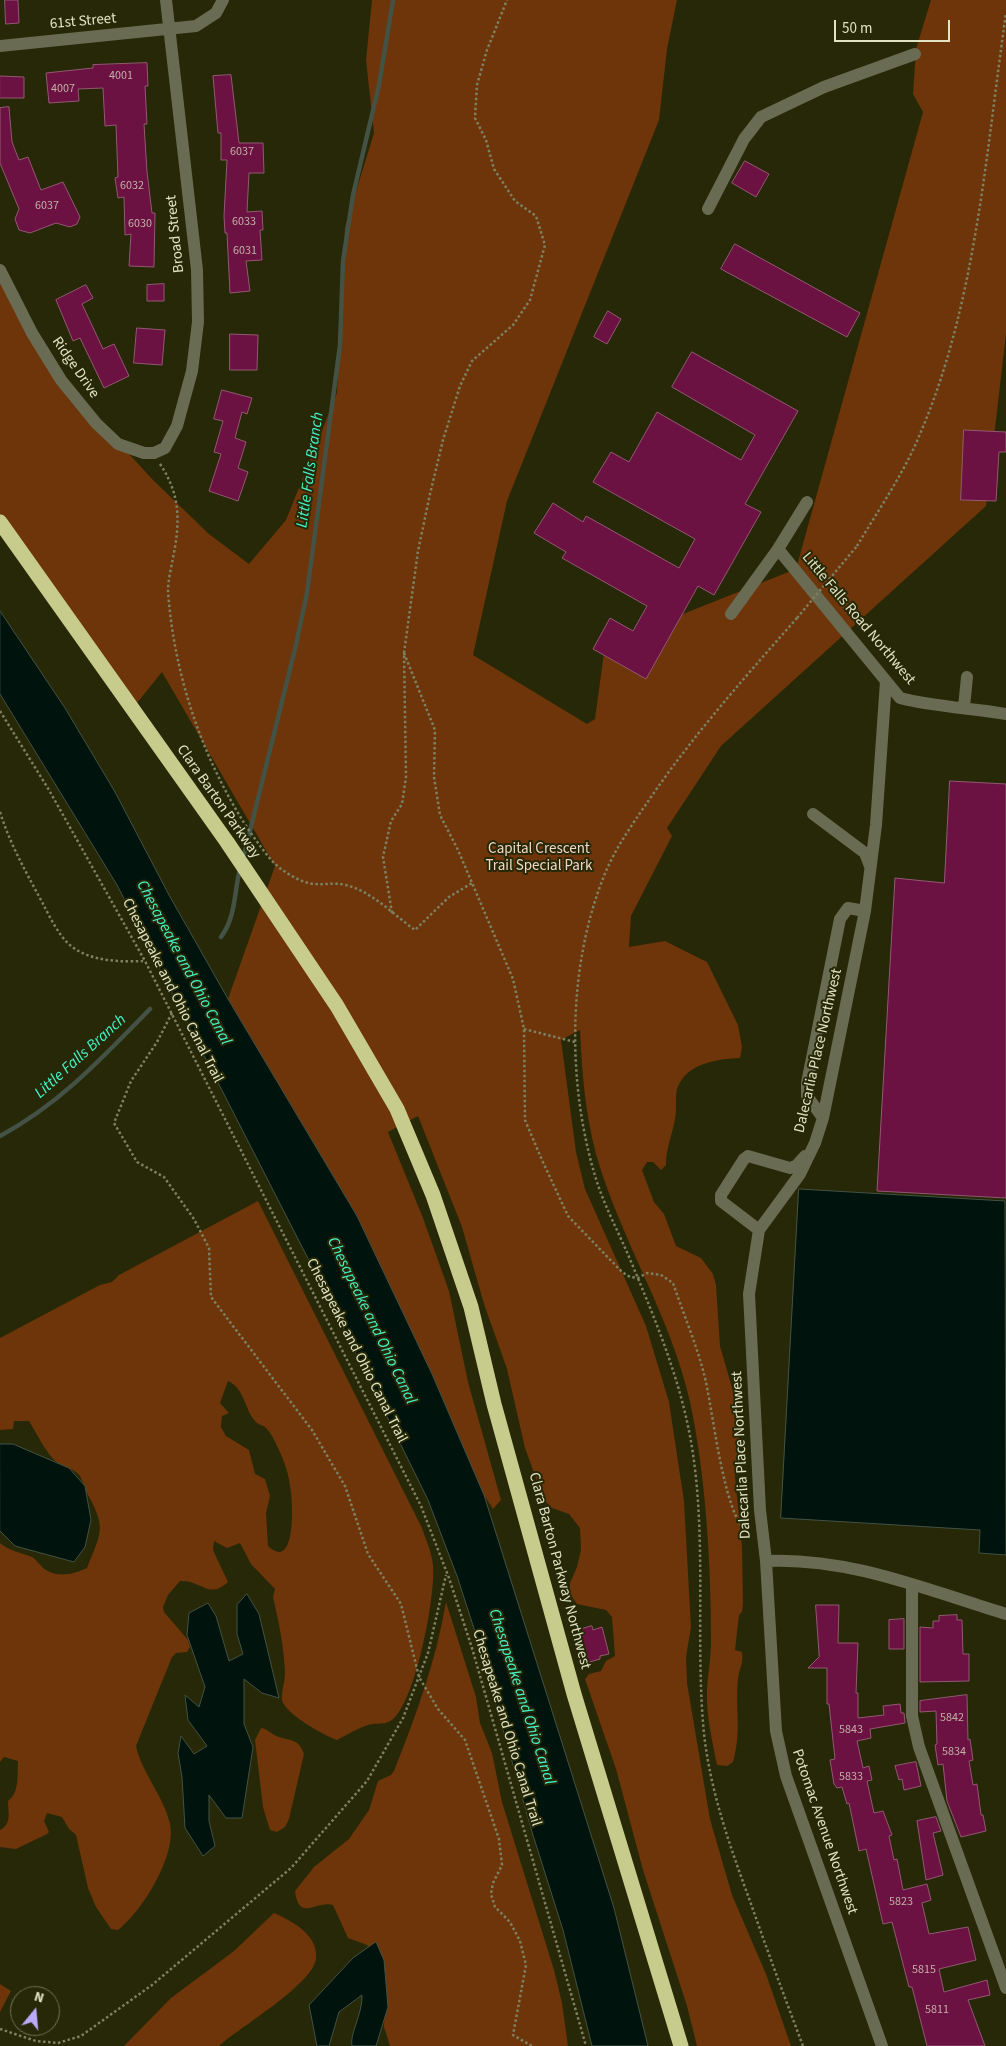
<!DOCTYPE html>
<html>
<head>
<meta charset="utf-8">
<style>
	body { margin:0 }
	#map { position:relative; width:1006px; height:2046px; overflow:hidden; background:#262807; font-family:"Source Sans 3",sans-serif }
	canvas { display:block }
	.north { position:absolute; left:10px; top:1986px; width:50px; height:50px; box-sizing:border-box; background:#262807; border:1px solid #707353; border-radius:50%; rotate:17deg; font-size:14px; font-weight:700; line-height:20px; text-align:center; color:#e0e4c4 }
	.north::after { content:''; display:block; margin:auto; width:18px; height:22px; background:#b9abf7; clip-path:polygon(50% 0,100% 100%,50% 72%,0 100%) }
	.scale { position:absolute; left:834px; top:20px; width:116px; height:22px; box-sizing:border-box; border:2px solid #e0e4c4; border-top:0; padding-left:6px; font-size:15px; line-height:18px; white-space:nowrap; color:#e0e4c4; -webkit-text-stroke:4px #262807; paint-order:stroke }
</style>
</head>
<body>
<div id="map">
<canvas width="1006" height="2046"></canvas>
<div class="north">N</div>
<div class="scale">50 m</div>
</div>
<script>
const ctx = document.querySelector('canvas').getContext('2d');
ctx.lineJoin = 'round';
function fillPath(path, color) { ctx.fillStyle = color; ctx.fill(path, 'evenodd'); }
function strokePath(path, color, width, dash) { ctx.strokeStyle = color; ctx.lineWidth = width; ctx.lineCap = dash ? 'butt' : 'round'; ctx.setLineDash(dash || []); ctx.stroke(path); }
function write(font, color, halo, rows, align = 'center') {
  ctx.font = font + ' "Source Sans 3",sans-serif'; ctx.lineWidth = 4; ctx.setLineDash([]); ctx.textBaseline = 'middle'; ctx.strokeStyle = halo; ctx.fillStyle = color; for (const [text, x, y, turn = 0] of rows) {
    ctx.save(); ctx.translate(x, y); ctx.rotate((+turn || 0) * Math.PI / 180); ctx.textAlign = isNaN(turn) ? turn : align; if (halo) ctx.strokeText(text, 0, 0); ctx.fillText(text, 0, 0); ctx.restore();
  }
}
fillPath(new Path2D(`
	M372 0H677L667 49 659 120 507 501 473 655 587 724 595 719 605 645 796 569 923 112 913 94 916 49 931 0H1006V334L986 506 721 746 667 828 672 836 631 916 629 947 665 941 707 962 738 1025 742 1047 740 1058C717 1059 686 1063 677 1089 675 1097 677 1110 675 1119 672 1136 666 1148 666 1165L661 1170 653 1162H647L642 1170 654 1202 664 1214 676 1246 701 1258 713 1274 716 1285 720 1346 733 1391 739 1424 740 1450 735 1476 742 1547 743 1603 742 1612 739 1615 735 1650 742 1652C744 1663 739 1669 738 1679 735 1710 742 1730 733 1762L727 1766 717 1765C712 1740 706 1715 707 1690 708 1673 711 1657 711 1641 711 1565 706 1476 690 1402 671 1316 620 1239 596 1154 585 1112 582 1073 580 1030L561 1040 576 1152 585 1189 646 1326 669 1402 684 1501 691 1627 686 1657 687 1683 710 1819 732 1895 766 1974 791 2046H697L687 2006 643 1870 616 1769 585 1679 589 1674 601 1671 606 1661 615 1656 612 1617 606 1610 577 1604 570 1594V1583L577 1567 581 1550 580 1528 569 1514 552 1508 544 1500 525 1448 507 1369 484 1304 462 1227 418 1116 388 1132 423 1218 449 1291 468 1382 501 1500 493 1509 484 1495 432 1374 357 1216 228 999 275 866 162 672 132 709 0 522V265L61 380 153 480 209 534 249 564 286 520 337 393 345 227 374 133 366 60Z
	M258 1201 422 1528C426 1540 432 1553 433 1565 436 1594 416 1700 393 1719 385 1726 378 1722 368 1725 358 1728 347 1735 337 1740 325 1736 285 1714 282 1700 281 1692 285 1682 285 1673 284 1647 279 1623 273 1597L275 1589 251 1564 240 1543 227 1548 214 1541 213 1550 228 1582C208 1600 202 1580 180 1581L168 1595 163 1607 164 1612 188 1640 190 1647 187 1652 176 1653 172 1657 136 1746C142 1774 164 1796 170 1824 177 1855 142 1912 118 1930L111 1929 96 1907 88 1888 76 1835 69 1829 62 1817 47 1813 44 1821 49 1832 47 1834 16 1849 0 1847V1830C12 1824 8 1813 8 1801 20 1792 17 1775 18 1761L4 1757 0 1762V1543C11 1552 20 1552 32 1557 37 1560 41 1567 46 1570 59 1578 74 1574 87 1568 101 1532 107 1529 87 1493 84 1488 83 1481 80 1476 74 1468 62 1467 54 1460 44 1449 37 1434 29 1421H14L13 1429 0 1430V1338L100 1285 112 1282 119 1275ZM228 1381C245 1389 244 1408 255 1421 257 1424 262 1425 265 1427 272 1433 278 1448 282 1457 286 1466 289 1477 290 1486 293 1500 297 1573 268 1546L266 1513 270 1496 265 1479 255 1474 249 1450 226 1436 221 1427 222 1416 229 1413 220 1403Z
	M446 1602 476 1697 480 1723 492 1753 502 1802 554 1970 562 2003 568 2046H390L384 2027 385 1994 371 1949 367 1945 348 1938 333 1905C316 1900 299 1923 295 1891L314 1867 349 1839 369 1810 378 1781 391 1775 394 1771C416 1715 436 1661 446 1602Z
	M261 1728C268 1729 272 1735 279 1737 292 1741 299 1739 304 1754L289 1819 285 1827 277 1832 270 1830 263 1807 255 1740Z
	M274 1913C292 1921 319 1935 316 1959 312 1985 240 2027 219 2046H124L171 1998 234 1951Z
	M0 1984 11 1991 0 2012Z`), '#6d3509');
const water = new Path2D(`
	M0 611 65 708 115 792 169 895 228 999 357 1216 432 1374 484 1495 614 1908 648 2046H592L563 1930 532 1832 479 1644 457 1576 428 1500 343 1327 117 885 0 694Z
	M799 1189 1005 1201 1006 1555 979 1553 980 1530 781 1518Z
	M0 1444H13L69 1468 85 1486 91 1520 85 1547 74 1562 15 1546 0 1531Z
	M247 1594 259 1614 279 1698 262 1693 244 1679V1724L253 1747 242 1818H226L209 1795V1821L215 1846 203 1856 185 1828 182 1777 178 1753 181 1736 194 1754 207 1746 188 1720 185 1695 199 1707 205 1687 187 1635 189 1613 208 1603 216 1616 229 1661 243 1654 237 1634V1605Z
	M376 1942 384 1960 388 2007 376 2046H352C349 2035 363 2013 362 1995L339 2012 329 2046H317L309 2005 353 1958Z`);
fillPath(water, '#00130d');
strokePath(water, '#435244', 1);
strokePath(new Path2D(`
	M243 859 295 649 307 593 340 345 343 261 353 195 379 85 393 0
	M221 937C236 917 234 892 240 869
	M0 1136C60 1104 103 1057 150 1009`), '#435244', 4.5);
const building = new Path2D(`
	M5 0H18L19 23 6 24Z
	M147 63 148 86H145L147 124H144L147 172 152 213H155L154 267 129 266 131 234 125 235 124 197 118 198 115 178 118 177 116 125 105 126 103 88 78 89 79 101 49 103 46 73 93 68V65Z
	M231 75 239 143H263L264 173H249L247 212 262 211 263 230H260L262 260 246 261 250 291 230 293 227 233H225L224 216 227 160H221V133H218L213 76Z
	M0 76 24 77V98H0Z
	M9 107 12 142 19 160 28 157 41 190 63 182 80 217 77 224 70 227 56 223 30 233 19 230 15 219 19 209 0 163V108Z
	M745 161 769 174 756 197 732 183Z
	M735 244 860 313 847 337 721 269Z
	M164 284V301H147V285Z
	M86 285 93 298 82 304 103 349 114 344 129 376 104 388 80 338 73 341 56 300Z
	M608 311 621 319 607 344 594 337Z
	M137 328 165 330 162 365 134 363Z
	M230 334 258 335 257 370H230Z
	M692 352 798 411 745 504 761 512 714 595 698 586 646 679 593 649 610 618 633 631 647 606 562 558 566 552 534 533 553 503 583 522 586 516 679 568 695 539 593 482 611 452 629 462 657 412 741 460 755 435 672 387Z
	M222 390 252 398 247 414 242 412 235 438 246 442 238 468 248 472 238 501 209 491 221 454 214 452 223 421 214 419Z
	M964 430 1006 432V452H999L996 501 961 500Z
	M950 781 1006 784V1198L877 1191 895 878 944 883Z
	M816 1605H839L838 1643H858L856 1693H858V1718L884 1715 883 1706 900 1704 901 1713H904L905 1723 870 1729 871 1738 857 1741 863 1768 869 1766 872 1780 867 1781 874 1813 883 1811 892 1835 889 1836 894 1860 897 1859 903 1890 927 1884 931 1900 922 1903 929 1934 968 1927 976 1960 939 1969 944 1992 987 1980 990 1995 968 2000 985 2046H927L912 1987H909L892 1922 883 1924 866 1849 859 1851 849 1803 847 1804 842 1787 837 1788 834 1784 830 1760 835 1759 829 1704H827V1668H808L819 1657Z
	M957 1615V1620H962L963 1654H969V1681L920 1682V1627L933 1628V1621H939V1616Z
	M904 1619V1649H889V1620Z
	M592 1626 593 1630 602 1627 609 1654 600 1656V1659L583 1664 575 1631Z
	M967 1695 968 1740 970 1739 973 1760 969 1761 973 1785 977 1784 981 1815H983L986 1831 961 1837 947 1801 943 1764 938 1765 935 1745 937 1744 936 1711 920 1712V1701Z
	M916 1762 921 1786 904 1790 902 1779 899 1780 895 1766Z
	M936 1817 941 1831 933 1833 943 1875 926 1880 917 1821Z`);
fillPath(building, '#6b1243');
strokePath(building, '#935872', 1);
strokePath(new Path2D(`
	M160 464C181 495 180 523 173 558 171 568 168 581 168 591 174 676 203 761 250 832 260 845 268 859 281 869 291 876 304 884 316 884 326 885 335 882 346 885 371 891 394 915 415 930L449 897 472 883
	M857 546C879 509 904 473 920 434 976 304 986 152 1006 13
	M797 618C746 676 695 733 651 797 634 822 615 848 604 876 567 968 567 1085 596 1179 604 1205 618 1231 629 1257 656 1321 683 1385 693 1454 706 1543 696 1634 703 1723 708 1785 729 1844 750 1901 767 1950 785 1998 803 2046
	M404 653 435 730 434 777 440 815 458 850 513 979 524 1029 525 1120 542 1160 568 1216 622 1272 630 1277 638 1278 647 1273 661 1275 673 1283C683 1313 696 1343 704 1374 713 1407 723 1518 749 1534
	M0 711 49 790 145 961 421 1506 449 1578 472 1648 586 2046
	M0 812C10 844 26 872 42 902 50 917 58 935 71 946 91 962 122 962 145 961
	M392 913 383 857 391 821 402 804 406 777 404 653 418 551 430 494 443 440 460 386 472 361 513 325 530 300 545 245 536 216 515 201 494 169 486 140 475 118 477 85 487 50 507 0
	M172 1013 157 1042 131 1081 114 1123 137 1162 164 1177 194 1219 209 1248 211 1297 312 1430 345 1486 368 1554 401 1604 419 1677 438 1709 465 1740 499 1839 502 1865 493 1883 491 1894 495 1907 510 1922 520 1941 526 1965 513 2035 532 2046
	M524 1029 575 1042
	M0 2029 36 2041 58 2043 81 2036 152 1985 291 1868 367 1781 403 1718 428 1653 446 1575`), '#7e8161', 2.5, [2.5, 2.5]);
strokePath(new Path2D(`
	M0 46 196 26 216 13 223 0
	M708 209 744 139 761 117 824 87 915 54
	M0 270 32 333 61 380 96 423 118 444 144 453H154L165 448 177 426 192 371 198 322 197 270 166 0
	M778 549 900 698C935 707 971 708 1006 714
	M731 614 778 549 807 502
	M964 707 967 677
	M813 814 865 853 870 866
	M823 1118 807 1096V1083L840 919 848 908 865 911
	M759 1230 725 1204 721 1201V1195L744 1159 748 1156 790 1168 796 1166 805 1156
	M766 1561C849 1557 927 1590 1006 1614
	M912 1585V1716L919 1747 1006 1988
	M882 2046 786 1776 776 1731 766 1561 760 1510 749 1294 759 1230 800 1174 815 1143 823 1118 865 911 876 825 886 681`), '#696b52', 12);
strokePath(new Path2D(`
	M0 522 227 842 337 1006 397 1109 433 1195 471 1307 494 1404 574 1694 681 2046`), '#c7cc8c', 15);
strokePath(new Path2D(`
	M797 618 857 546`), '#7e8161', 2.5, [2.5, 2.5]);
write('12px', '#c3b0a4', null, [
	["4001",121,76],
	["4007",63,89],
	["6037",242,152],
	["6032",132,186],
	["6037",47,206],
	["6033",244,222],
	["6030",140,224],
	["6031",245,251],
	["5842",952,1718],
	["5843",851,1730],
	["5834",954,1752],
	["5833",851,1777],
	["5823",901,1902],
	["5815",924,1970],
	["5811",937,2010]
]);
write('15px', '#e0e4c4', '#262807', [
	["61st Street",83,22,-5],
	["Broad Street",176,234,-96],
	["Ridge Drive",75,368,55],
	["Little Falls Road Northwest",858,619,50],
	["Clara Barton Parkway",218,802,55],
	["Chesapeake and Ohio Canal Trail",172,991,63],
	["Dalecarlia Place Northwest",819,1051,-77],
	["Chesapeake and Ohio Canal Trail",356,1351,63],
	["Dalecarlia Place Northwest",742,1455,-93],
	["Clara Barton Parkway Northwest",559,1571,75],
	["Chesapeake and Ohio Canal Trail",506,1728,73],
	["Potomac Avenue Northwest",824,1832,71]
]);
write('15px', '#f2d6c6', '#262807', [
	["Capital Crescent",539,850],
	["Trail Special Park",539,867]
]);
write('italic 16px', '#43f5ca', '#262807', [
	["Little Falls Branch",311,470,-82],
	["Chesapeake and Ohio Canal",183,963,62],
	["Little Falls Branch",81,1057,-42],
	["Chesapeake and Ohio Canal",371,1321,64],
	["Chesapeake and Ohio Canal",521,1697,72]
]);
</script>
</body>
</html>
